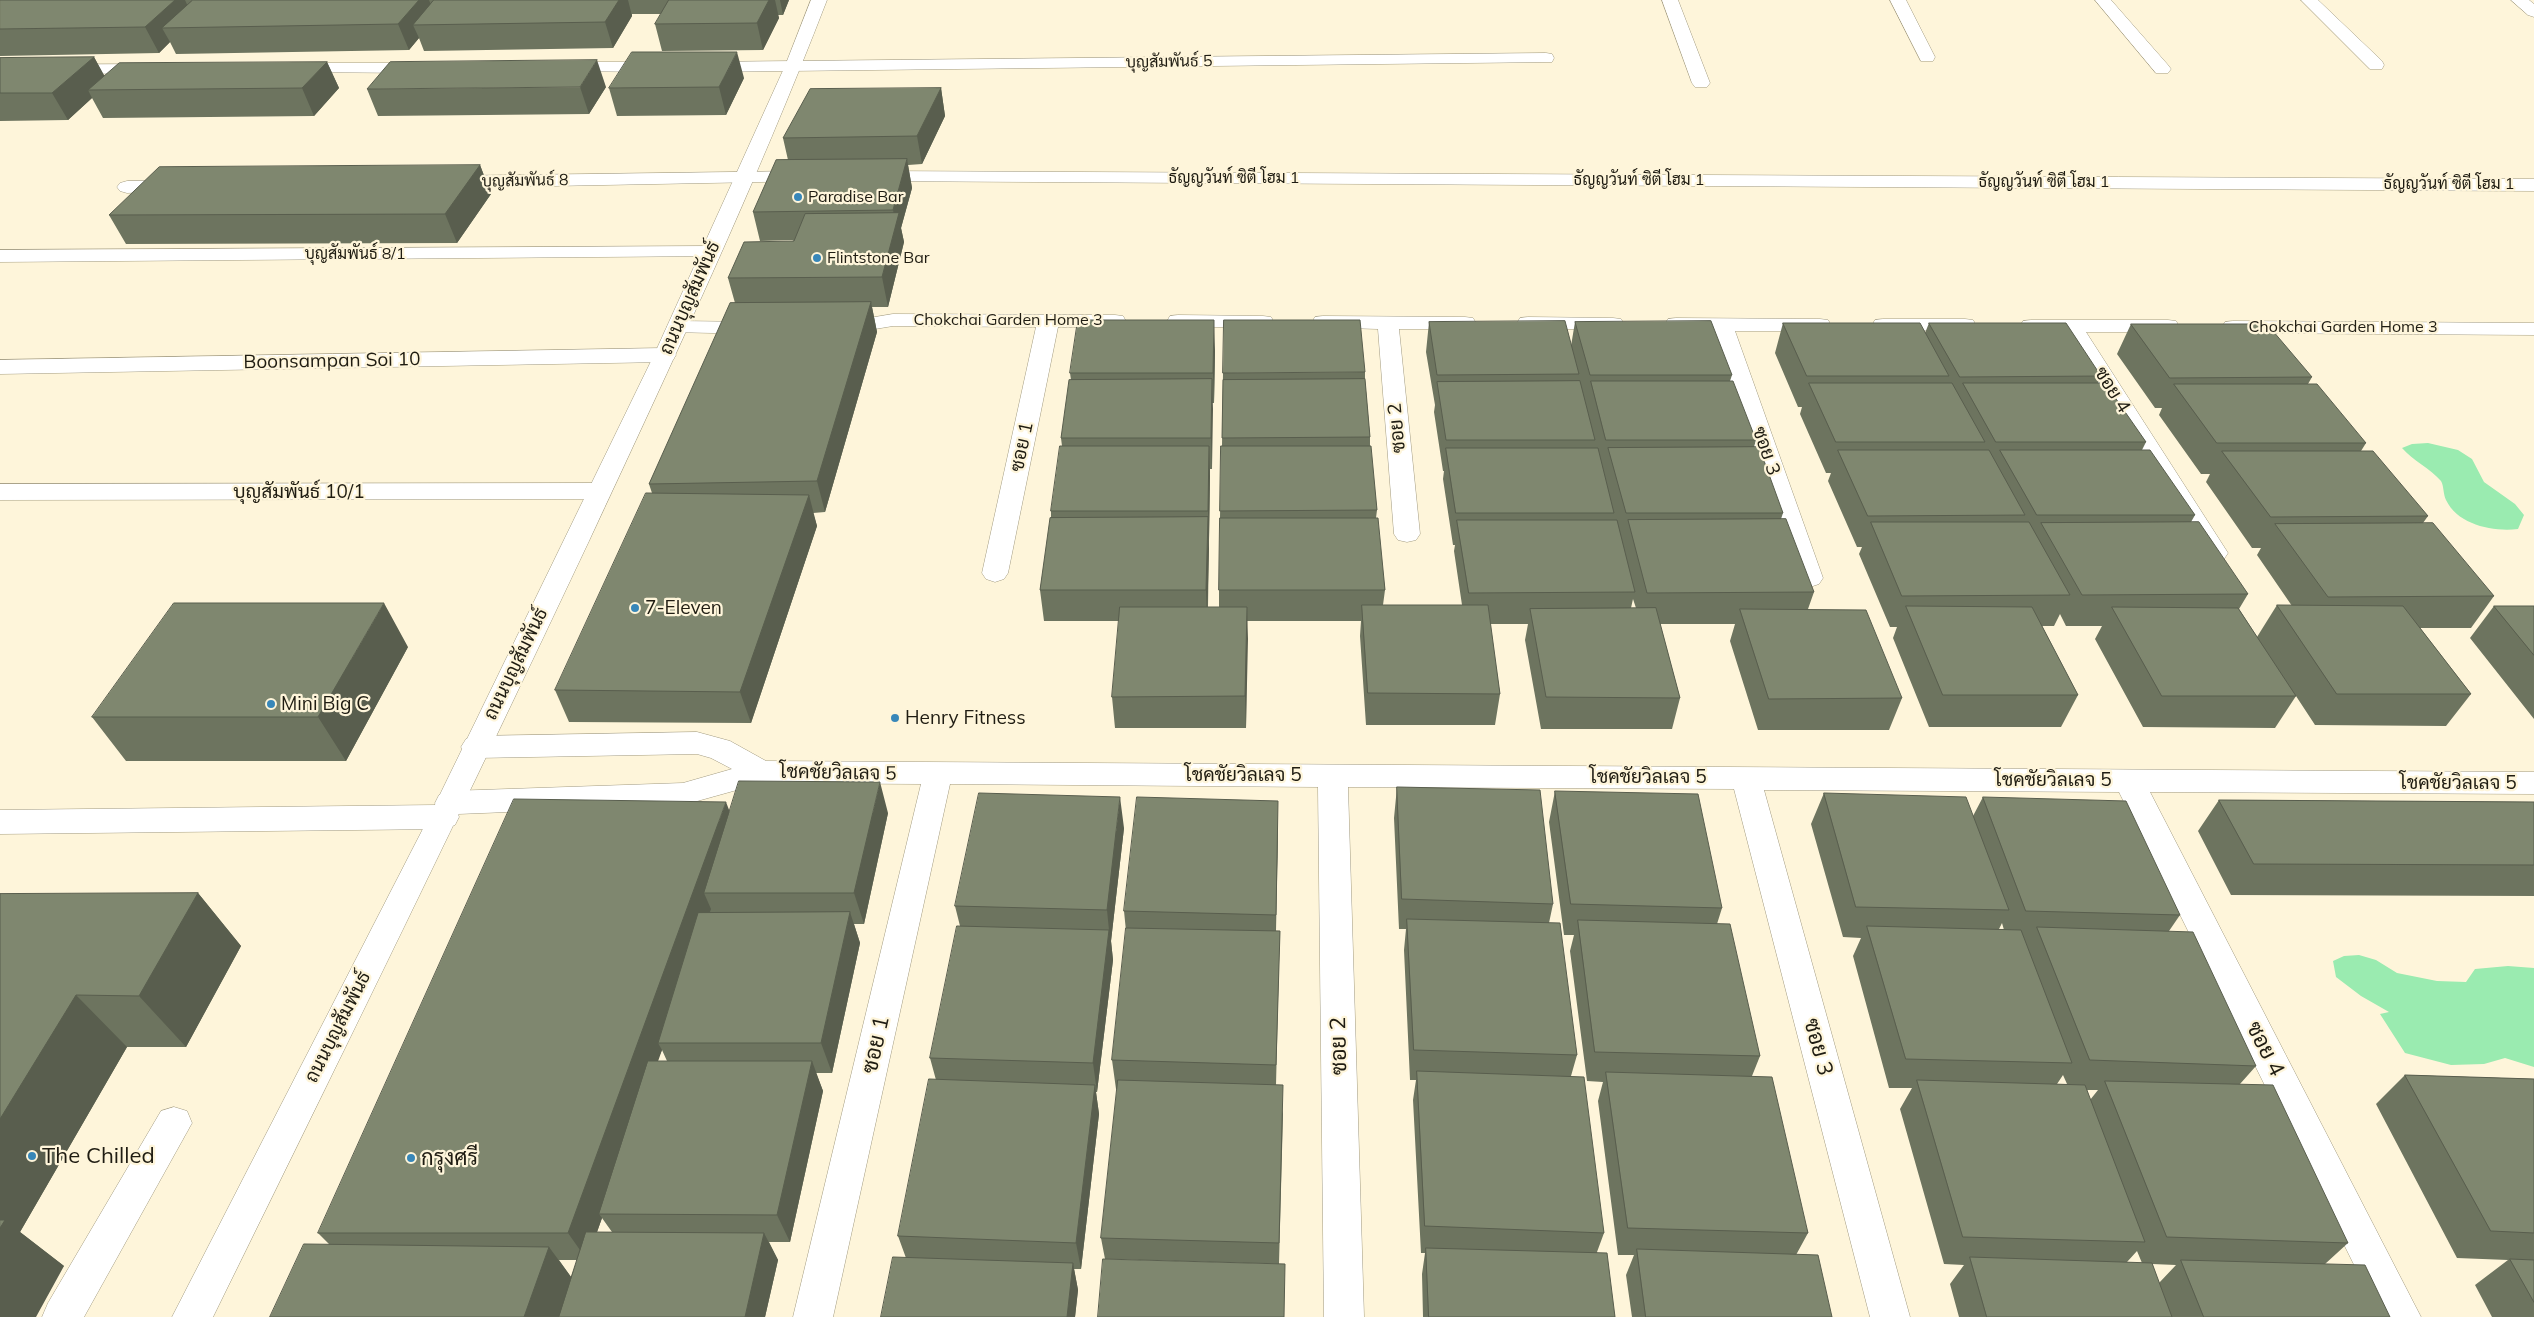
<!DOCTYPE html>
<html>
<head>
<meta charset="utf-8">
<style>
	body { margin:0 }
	canvas { display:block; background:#fef5da }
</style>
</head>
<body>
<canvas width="2534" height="1317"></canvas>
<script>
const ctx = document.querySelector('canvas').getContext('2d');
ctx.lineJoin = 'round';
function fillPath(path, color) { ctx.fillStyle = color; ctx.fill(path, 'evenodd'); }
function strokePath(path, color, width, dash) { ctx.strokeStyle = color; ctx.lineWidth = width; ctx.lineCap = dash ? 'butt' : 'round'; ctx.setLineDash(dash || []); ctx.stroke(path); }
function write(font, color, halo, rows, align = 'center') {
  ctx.font = font + ' Mulish,Sarabun,sans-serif'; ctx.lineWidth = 4.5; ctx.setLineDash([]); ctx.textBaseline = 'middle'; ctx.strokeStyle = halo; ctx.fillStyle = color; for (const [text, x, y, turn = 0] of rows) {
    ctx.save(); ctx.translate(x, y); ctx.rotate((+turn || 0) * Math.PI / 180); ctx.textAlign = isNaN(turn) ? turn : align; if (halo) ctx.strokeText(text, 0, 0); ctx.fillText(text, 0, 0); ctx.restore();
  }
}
fillPath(new Path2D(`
	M2428 443 2458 450 2472 459 2484 482 2515 504 2524 515 2518 529C2493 532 2458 525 2446 500 2443 494 2444 486 2441 481 2430 468 2413 461 2402 448L2412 444Z
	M2359 955 2376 960 2397 973 2437 981 2466 982 2475 969 2508 966 2534 968V1067L2505 1058 2484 1064 2451 1065 2405 1053 2380 1014 2389 1012 2361 996 2336 977 2333 961 2344 956Z`), '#9aebb0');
const lane = new Path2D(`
	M174 1107 187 1111 192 1123 84 1317H42L48 1303 161 1111Z`);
const street = new Path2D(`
	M1662 0H1678L1710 83 1707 87H1695L1692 83Z
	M1890 0H1906L1935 57 1933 61H1921Z
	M2095 0H2111L2168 65 2171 69 2168 73H2156Z
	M2301 0H2318L2382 61 2384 65 2382 69H2370Z
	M2511 0H2529L2534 4V17L2528 15Z
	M1546 53 1552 54 1554 58 1552 62 703 72 697 71 694 67 697 63 703 62Z
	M563 62H660L666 63 669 67 666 71 660 72 557 71 554 67 557 63Z
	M293 63H422L428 64 431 68 428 72 422 73 287 72 284 68 287 64Z
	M150 64 156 65 159 69 156 73 0 75V65Z
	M805 171 812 173 814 177 812 181 448 188 441 186 438 182 441 178 448 176Z
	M873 171 2534 179V191L866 181 864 177 866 173Z
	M175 180 182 182 185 186 182 190 127 193 120 191 117 187 120 183 127 181Z
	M711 246 718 248 721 252 718 256 0 262V250Z
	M893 314 1115 315 1123 316 1126 321 1123 326 1115 327H1058L1008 573 1004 579 995 582 986 579 982 573 1036 327 893 326 839 335 831 334 828 329 831 324 839 323Z
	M1178 315 1263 316 1271 317 1274 322 1271 327 1263 328 1170 326 1167 321 1170 316Z
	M1323 316 1465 317 1473 318 1476 323 1473 328 1465 329H1399L1420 534 1416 540 1407 542 1398 540 1394 534 1378 329 1315 327 1312 322 1315 317Z
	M1528 317 1613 318 1621 319 1624 324 1621 329 1613 330 1520 328 1517 323 1520 318Z
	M1676 318 1820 319 1828 320 1831 325 1828 330 1820 331H1735L1823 578 1819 584 1810 587 1801 584 1797 578 1713 331 1668 329 1665 324 1668 319Z
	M1883 319H1965L1973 320 1976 325 1973 330 1965 331 1875 330 1872 325 1875 320Z
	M2031 320H2168L2176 321 2179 326 2176 331 2168 332H2086L2228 553 2224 559 2215 561 2206 559 2064 332 2023 331 2020 326 2023 321Z
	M678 321 756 322 764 323 767 328 764 333 756 334 670 332 667 327 670 322Z
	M2233 321 2534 323V335L2233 333 2225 332 2222 327 2225 322Z
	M665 348 673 350 676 355 673 360 665 362 0 374V360Z
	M599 483 608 486 611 491 608 496 599 499 0 500V484Z
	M697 732 730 741 766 761 2534 772V794L2150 792 2421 1317H2380L2119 792 1764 790 1910 1317H1870L1734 789 1348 787 1364 1317H1324L1318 787 950 784 833 1317H793L921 784 762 783 683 805 458 814 459 817 455 825 444 829 0 834V810L436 805 435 803 439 795 450 791 683 783 732 769 711 758 697 754 476 758 466 755 461 747 466 739 476 736Z`);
const secondary = new Path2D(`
	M811 0H827C756 184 672 363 589 541 466 802 340 1059 213 1317H172L429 817 654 355 785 66Z`);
strokePath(lane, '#a29b81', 1);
strokePath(street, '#a29b81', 1);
strokePath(secondary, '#a29b81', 1);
fillPath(lane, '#fff');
fillPath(street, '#fff');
fillPath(secondary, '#fff');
fillPath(new Path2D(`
	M0 0H789L783 15H778L779 18 763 50 662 51 655 24 661 14H632V16L613 48 424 51 419 38 409 50 176 54 170 42 159 53 0 56Z
	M94 57 104 76 327 62 339 88 314 116 103 118 92 98 68 120 0 121V58Z
	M744 78 726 115 617 116 609 88Z
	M606 87 589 114 378 116 367 89Z
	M941 88 945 116 922 164 908 165 912 188 901 228 904 242 888 307H872L877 332 825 512 813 513 817 526 751 723 569 722 555 690 652 493 649 484 735 303 728 278 794 240 760 241 753 212 788 160 783 138Z
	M480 165 491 194 457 243 126 244 109 215Z
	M1429 322 1571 346 1575 322 1732 375 1730 381 1756 440 1754 447 1783 513 1781 519 1814 592 1808 609 1902 698 1889 730H1758L1730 641 1735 624H1660L1680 698 1672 729H1541L1525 640 1528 624H1490L1500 694 1495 725H1366L1360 636 1361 621H1247L1246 728H1115L1112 697 1119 621H1044L1040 590 1051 518V511L1062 446 1061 438 1071 380 1070 373 1215 350 1214 403H1212V469H1210L1208 607H1219V590L1221 446H1222L1223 373 1365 372V380L1370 437V446L1377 510 1376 518 1385 590 1383 605H1462L1454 551 1455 545H1453L1443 479 1444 471H1443L1434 412 1435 405 1426 352ZM1633 599 1636 608H1631Z
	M1783 323 1925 333 1929 323 2101 376 2098 383 2146 442 2142 450 2195 515 2191 522 2248 594 2239 609 2257 637 2277 605 2292 606 2257 555 2261 548H2252L2206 482 2210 474H2201L2159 415 2162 408H2155L2117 354 2131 324 2312 377 2308 384 2366 443 2361 451 2428 516 2423 523 2494 596 2471 628H2420L2471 694 2446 726 2315 725 2296 696 2275 728 2143 727 2095 639 2102 626H2066L2060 614 2054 626H2042L2078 695 2061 727H1929L1893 638 1897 627H1890L1859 554 1862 547H1857L1828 481 1831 473H1826L1800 414 1802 407H1798L1775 353Z
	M2494 606H2534V719L2470 638Z
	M408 647 346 761H126L92 717Z
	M1397 787 1553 904 1549 923 1577 1055 1571 1076 1604 1233 1597 1252 1615 1317H1423L1422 1274 1425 1253H1421L1413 1100 1416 1080H1410L1404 950 1406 929H1399L1394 818Z
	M1555 791 1722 908 1717 924 1760 1056 1752 1076 1808 1233 1796 1255 1832 1317H1632L1626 1275 1634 1255H1618L1598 1101 1603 1082 1587 1081 1570 951 1574 935H1564L1549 822Z
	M1824 793 1973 816 1983 797 2180 915 2169 931 2256 1066 2240 1084 2348 1243 2325 1264 2390 1317H1959L1950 1284 1964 1265 1944 1264 1900 1109 1912 1088H1889L1853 956 1861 938 1843 937 1811 824ZM2002 923 2004 930 1999 929ZM2063 1075 2067 1084H2057ZM2087 1090H2098L2090 1100ZM2137 1251 2142 1263 2127 1262ZM2152 1264 2176 1265 2159 1283Z
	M2219 800 2534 802V896L2231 895 2198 831Z
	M729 812 888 813 864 924H854L860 943 832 1073H816L823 1091 790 1242H769L778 1260 765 1317H270L329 1244 318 1233ZM662 1050 667 1061H657ZM602 1218 612 1232H597ZM559 1260H577L571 1277Z
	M1124 828 1111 941 1113 960 1097 1092H1096L1099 1114 1081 1269H1074L1078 1290 1075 1317H881L906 1258 898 1236 936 1080 930 1058 960 926 955 906Z
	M1278 832 1276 931H1280L1279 962 1276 1085 1283 1114 1279 1264 1105 1259 1101 1238 1117 1089H1116L1112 1060 1126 931 1124 911Z
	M198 893 241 946 186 1047H127L20 1232 64 1266 0 1317V894Z
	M2405 1075 2534 1079V1317H2492L2475 1285 2508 1260 2457 1258 2376 1104Z`), '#6d745f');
fillPath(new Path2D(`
	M175 0H185L194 20 162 28 170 42 159 53 145 27Z
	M419 0H429L436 18 413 25 419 38 409 50 398 24Z
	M619 0H628L632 16 613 48 605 22Z
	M769 0H775L779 18 763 50 757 23Z
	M780 0H789L783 15Z
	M737 52 744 78 726 115 719 87Z
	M94 57 109 84 88 90 92 98 68 120 52 93Z
	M597 60 606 87 589 114 580 87Z
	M327 62 339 88 314 116 302 88Z
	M941 88 945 116 922 164 917 136Z
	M907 159 912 188 901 228 904 242 888 307 882 277 896 224 893 210Z
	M480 165 491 194 457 243 445 214Z
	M871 302 877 332 825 512 817 481Z
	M1214 320 1215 350 1214 403 1213 373Z
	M1212 379 1213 409 1212 469 1211 438Z
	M1209 446 1210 476 1209 542 1208 511Z
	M809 495 817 526 751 723 740 692Z
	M1208 517 1209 549 1207 621 1206 590Z
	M384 603 408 647 346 761 318 717Z
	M1247 607 1248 639 1246 728 1245 696Z
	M880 782 888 813 864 924 854 893Z
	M1120 797 1124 828 1111 941 1113 960 1097 1092 1093 1063 1109 930 1107 910Z
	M1278 801V832L1275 945 1276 915Z
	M726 802 738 833 704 893 711 909 664 1043H658L662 1050 604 1214H599L602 1218 587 1260 568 1233Z
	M198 893 241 946 186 1047 139 996Z
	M850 912 860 943 832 1073 821 1043Z
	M76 995 127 1047 20 1232 64 1266 36 1317H0V1119Z
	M812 1061 823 1091 790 1242 777 1215Z
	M1095 1085 1099 1114 1081 1269 1076 1243Z
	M764 1233 778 1260 765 1317H745Z
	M549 1247 577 1285 566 1317H524Z
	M1073 1263 1078 1290 1075 1317H1067Z`), '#595e4e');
const building = new Path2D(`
	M0 0H175L145 27 0 29Z
	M193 0H419L398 24 162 28Z
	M434 0H619L605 22 413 25Z
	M669 0H769L757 23 655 24Z
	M632 52H737L719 87 609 88Z
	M94 57 52 93H0V58Z
	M597 60 580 87 367 89 390 62Z
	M327 62 302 88 88 90 119 63Z
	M941 88 917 136 783 138 810 89Z
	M907 159 893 210 753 212 776 160Z
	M480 165 445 214 109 215 159 167Z
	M899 213 882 277 728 278 744 242 794 241 805 214Z
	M871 302 817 481 649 484 730 303Z
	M1078 320H1214L1213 373H1070Z
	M1224 320H1360L1365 372 1223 373Z
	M1565 321 1579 374 1437 375 1429 322Z
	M1711 321 1732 375H1590L1575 322Z
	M1783 323H1920L1949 376H1807Z
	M1929 323H2066L2101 376 1960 377Z
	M2131 324H2267L2312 377 2170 378Z
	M1212 379 1211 438H1061L1069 380Z
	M1365 379 1370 437 1222 438 1223 380Z
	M1580 381 1595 440H1446L1437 382Z
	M1591 381H1733L1756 440H1606Z
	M1809 383H1952L1985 442H1836Z
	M1963 383H2105L2146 442H1996Z
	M2174 384H2317L2366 443H2217Z
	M1060 446H1209L1208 511H1051Z
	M1221 446H1371L1377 510 1220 511Z
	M1759 447 1783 513H1626L1608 448Z
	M1446 448H1598L1614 513H1456Z
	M1838 450H1989L2025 515 1868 516Z
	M2000 450H2150L2195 515H2037Z
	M2222 451H2373L2428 516 2271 517Z
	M646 493 809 495 740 692 555 690Z
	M1208 517 1206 590H1040L1050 518Z
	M1220 518H1378L1385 590H1219Z
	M1786 519 1814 592 1647 593 1628 520Z
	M1457 520H1617L1635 592 1469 593Z
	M1871 522H2029L2070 595 1902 596Z
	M2199 522 2248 594 2082 595 2041 523Z
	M2433 523 2494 596 2328 597 2275 524Z
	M174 603H384L318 717H92Z
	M1362 605H1488L1500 694 1368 693Z
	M2277 605 2403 606 2471 694H2337Z
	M1906 606 2032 607 2078 695H1943Z
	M2494 606H2534V655Z
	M1120 607H1247L1245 696 1112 697Z
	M2112 607 2238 608 2296 696H2162Z
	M1656 608 1680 698 1546 697 1530 609Z
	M1740 609 1866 610 1902 698 1769 699Z
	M739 781 880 782 854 893H704Z
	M1397 787 1540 790 1553 904 1402 899Z
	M1555 791 1698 794 1722 908 1571 904Z
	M979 793 1120 797 1107 910 955 906Z
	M1824 793 1966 797 2009 910 1856 907Z
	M1137 797 1278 801 1276 915 1124 911Z
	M1983 797 2126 801 2180 915 2026 911Z
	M514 799 726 802 568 1233H318Z
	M2219 800 2534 802V865L2254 864Z
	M198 893 139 996 76 995 0 1119V894Z
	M850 912 821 1043H658L698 913Z
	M1407 919 1560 923 1577 1055 1414 1050Z
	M1578 920 1730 924 1760 1056 1595 1052Z
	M957 926 1109 930 1093 1063 930 1058Z
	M1867 926 2021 930 2072 1063 1906 1059Z
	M2037 927 2193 932 2256 1066 2090 1060Z
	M1126 928 1280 931 1276 1065 1112 1060Z
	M648 1061H812L777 1215 599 1214Z
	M1417 1071 1584 1077 1604 1233 1425 1226Z
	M1606 1072 1772 1077 1808 1233 1628 1228Z
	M2405 1075 2534 1079V1233L2491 1231Z
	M929 1079 1095 1085 1076 1243 898 1236Z
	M1118 1080 1283 1085 1279 1243 1101 1238Z
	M1917 1080 2085 1085 2145 1242 1963 1237Z
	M2105 1081 2273 1085 2348 1243 2167 1237Z
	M0 1220H5L0 1228Z
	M586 1232 764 1233 745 1317H559Z
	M304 1244 549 1247 524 1317H270Z
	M1426 1248 1607 1253 1615 1317H1429Z
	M1637 1249 1818 1255 1832 1317H1646Z
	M893 1257 1073 1263 1067 1317H881Z
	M1970 1257 2152 1263 2172 1317H1987Z
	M1103 1259 1285 1264 1284 1317H1098Z
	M2510 1259 2534 1260V1302Z
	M2181 1260 2365 1265 2390 1317H2204Z`);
fillPath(building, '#7f876f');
strokePath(building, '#595e4e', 1);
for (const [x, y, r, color] of [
	[798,197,5,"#3887b9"],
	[817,258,5,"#3887b9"],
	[635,608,5,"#3887b9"],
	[271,704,5,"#3887b9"],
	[895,718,5,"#3887b9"],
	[32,1156,5,"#3887b9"],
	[411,1158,5,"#3887b9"]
]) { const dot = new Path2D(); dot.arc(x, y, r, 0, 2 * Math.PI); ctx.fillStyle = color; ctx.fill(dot); strokePath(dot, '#fef5da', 2); }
write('16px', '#1f1c12', '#fef5da', [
	["บุญสัมพันธ์ 5",1169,62,-1],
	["ธัญญวันท์ ซิตี โฮม 1",1234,178],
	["ธัญญวันท์ ซิตี โฮม 1",1639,180],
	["บุญสัมพันธ์ 8",525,181,-1],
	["ธัญญวันท์ ซิตี โฮม 1",2044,182],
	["ธัญญวันท์ ซิตี โฮม 1",2449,184],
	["บุญสัมพันธ์ 8/1",355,254],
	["Chokchai Garden Home 3",1008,320],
	["Chokchai Garden Home 3",2343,327]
]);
write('16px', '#1f1c12', '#fef5da', [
	["Paradise Bar",808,197],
	["Flintstone Bar",827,258]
], 'left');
write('19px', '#1f1c12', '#fef5da', [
	["ถนนบุญสัมพันธ์",690,298,-66],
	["Boonsampan Soi 10",332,361,-1],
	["ซอย 4",2112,390,58],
	["ซอย 2",1397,428,-95],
	["ซอย 1",1022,447,-78],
	["ซอย 3",1766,451,71],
	["บุญสัมพันธ์ 10/1",299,492],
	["ถนนบุญสัมพันธ์",516,664,-64],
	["โชคชัยวิลเลจ 5",838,773,1],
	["โชคชัยวิลเลจ 5",1243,775],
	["โชคชัยวิลเลจ 5",1648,777],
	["โชคชัยวิลเลจ 5",2053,780],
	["โชคชัยวิลเลจ 5",2458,783],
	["ถนนบุญสัมพันธ์",338,1027,-63]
]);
write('19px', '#1f1c12', '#fef5da', [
	["7-Eleven",645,608],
	["Mini Big C",281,704],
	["Henry Fitness",905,718]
], 'left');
write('22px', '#1f1c12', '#fef5da', [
	["ซอย 1",876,1045,-77],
	["ซอย 2",1339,1046,-91],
	["ซอย 3",1818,1047,75],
	["ซอย 4",2265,1049,63]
]);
write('22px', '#1f1c12', '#fef5da', [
	["The Chilled",42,1156],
	["กรุงศรี",421,1158]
], 'left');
</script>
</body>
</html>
